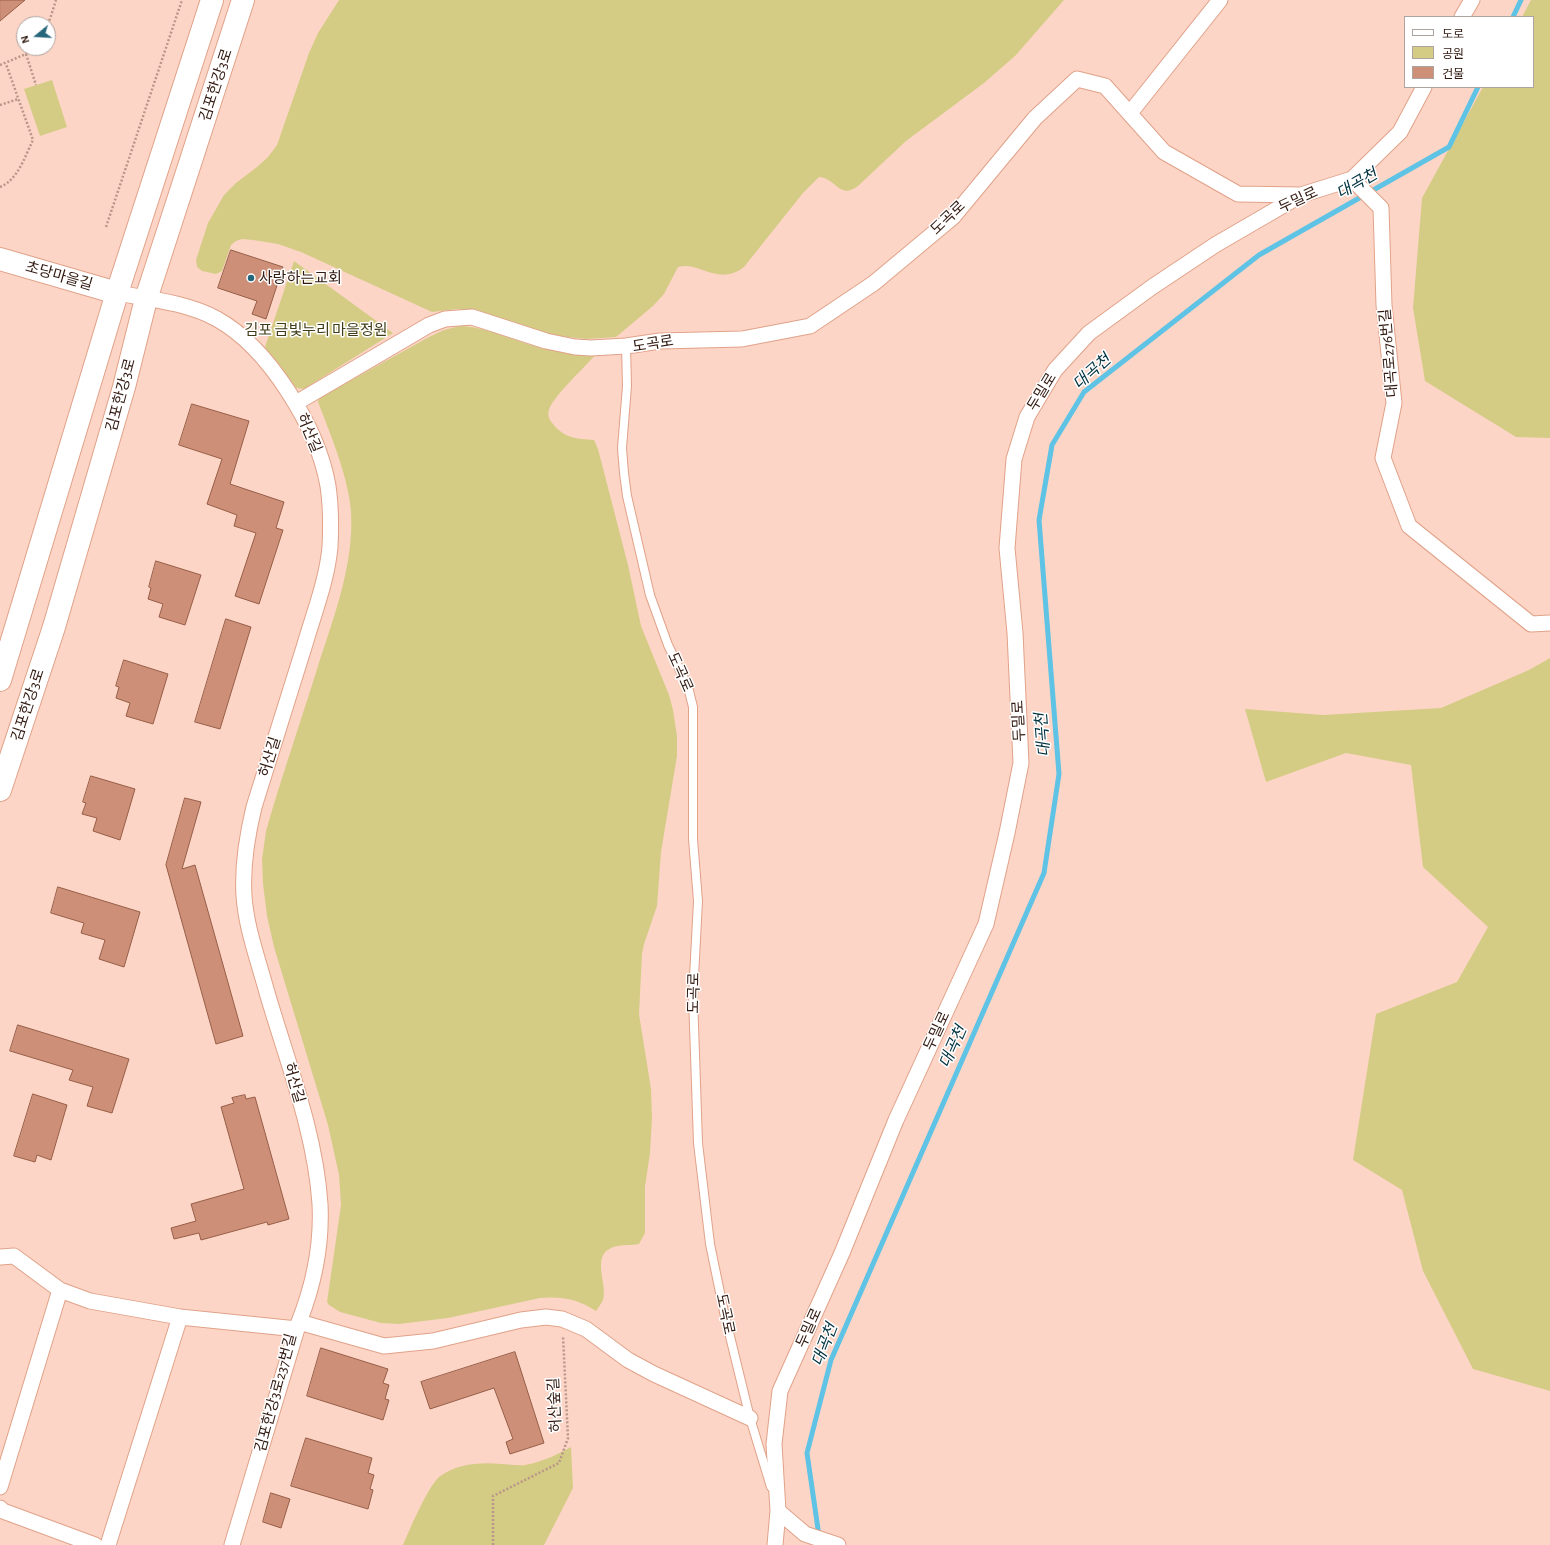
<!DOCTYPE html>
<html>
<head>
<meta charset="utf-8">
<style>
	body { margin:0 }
	#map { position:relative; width:1550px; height:1545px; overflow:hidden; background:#fdd5c6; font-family:"Alegreya Sans","Noto Sans KR",sans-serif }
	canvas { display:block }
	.legend { position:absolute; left:1404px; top:16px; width:130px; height:72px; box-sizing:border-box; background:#fff; border:1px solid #ada39f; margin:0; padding:5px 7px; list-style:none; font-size:12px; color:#311910 }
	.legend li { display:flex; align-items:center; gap:8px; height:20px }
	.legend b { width:20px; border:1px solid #ada39f }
	.north { position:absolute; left:16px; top:16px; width:40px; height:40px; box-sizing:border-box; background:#fff; border:1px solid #ada39f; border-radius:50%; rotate:252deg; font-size:11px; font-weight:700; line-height:16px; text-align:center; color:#311910 }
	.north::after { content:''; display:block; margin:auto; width:14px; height:18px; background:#26677b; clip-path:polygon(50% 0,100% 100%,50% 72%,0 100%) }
</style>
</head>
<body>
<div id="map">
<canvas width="1550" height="1545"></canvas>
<ul class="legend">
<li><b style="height:5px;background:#fff"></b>도로</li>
<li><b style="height:11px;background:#d4cc85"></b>공원</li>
<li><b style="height:11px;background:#cd8f77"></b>건물</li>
</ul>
<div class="north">N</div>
</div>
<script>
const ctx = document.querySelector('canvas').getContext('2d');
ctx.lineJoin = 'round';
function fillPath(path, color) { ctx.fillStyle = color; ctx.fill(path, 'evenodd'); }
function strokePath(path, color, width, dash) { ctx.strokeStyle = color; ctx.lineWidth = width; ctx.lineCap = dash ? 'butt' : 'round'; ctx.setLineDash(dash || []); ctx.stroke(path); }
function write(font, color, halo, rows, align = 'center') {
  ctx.font = font + ' "Alegreya Sans","Noto Sans KR",sans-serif'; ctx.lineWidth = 3; ctx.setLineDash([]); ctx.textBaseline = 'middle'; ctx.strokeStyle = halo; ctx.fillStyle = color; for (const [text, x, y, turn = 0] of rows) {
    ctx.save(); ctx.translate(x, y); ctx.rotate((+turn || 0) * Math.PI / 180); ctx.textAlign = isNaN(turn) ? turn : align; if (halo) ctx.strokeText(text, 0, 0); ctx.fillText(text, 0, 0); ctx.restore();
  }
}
fillPath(new Path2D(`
	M339 0H1064L1015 56 984 83 906 141 858 186C839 200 836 178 819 177L803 193 744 267C718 287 699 261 678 267L664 294 653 306 616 337 586 339 550 335 473 310 457 309 432 312 301 252 278 244 253 240 242 239 236 241 231 245 222 271 216 274 202 271 197 267 196 260 208 223 224 195 236 183 257 167 268 157 277 145 309 53 318 33Z
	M1531 0H1550V438L1516 437 1425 381 1413 308 1422 198 1483 87H1533V17H1522Z
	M52 80 67 127 40 136 24 89Z
	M294 261 393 333 304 389 296 388 265 347Z
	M460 326C489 327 514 341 541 348 560 352 578 354 597 353 584 368 558 392 550 407 547 413 548 419 553 424 564 438 577 439 594 440L598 449 628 565 641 626 669 695 673 710 677 736V756L661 852 657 906 644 944 642 954 639 1014 651 1089 652 1118 650 1153 645 1187V1233L639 1244C630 1246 619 1244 611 1248 591 1257 608 1285 603 1300 601 1304 598 1308 596 1311 578 1299 561 1296 540 1298L448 1318 399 1324 381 1323 340 1312 329 1305 327 1302 341 1205 339 1175 328 1125 274 947 267 916 263 884 262 859 266 831C282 775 301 721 318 666 334 616 354 565 351 512 349 479 330 433 318 402L319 398 429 337 444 330Z
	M1550 658V1391L1473 1369 1423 1271 1402 1190 1353 1160 1376 1014 1457 982 1488 927 1423 867 1411 765 1346 753 1266 782 1245 709 1323 715 1441 708 1529 670Z
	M571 1447 573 1488 544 1545H403C410 1529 427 1488 439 1477 456 1464 480 1462 501 1464 508 1464 518 1466 525 1465 542 1462 556 1455 571 1447Z`), '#d4cc85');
strokePath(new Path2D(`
	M1513 17 1521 0
	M819 1536 807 1453 831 1360 1044 873 1059 774 1039 520 1052 445 1084 392 1259 255 1449 147 1478 87`), '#5ec3e4', 5);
const building = new Path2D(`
	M0 0H25L0 21Z
	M231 250 283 267 266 319 252 314 257 301 218 288Z
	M192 404 249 421 230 484 284 502 276 528 283 530 259 604 235 596 256 533 234 526 237 515 207 504 222 459 179 445Z
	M156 561 201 575 185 625 159 617 163 604 148 599 151 588 149 587Z
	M226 619 251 627 220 729 195 722Z
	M124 660 168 674 153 724 126 716 130 703 116 698 119 687 116 686Z
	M91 776 135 789 120 840 93 831 97 818 82 814 86 803 83 802Z
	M185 798 201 802 182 869 195 865 243 1036 216 1044 166 865Z
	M58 887 140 912 124 967 99 959 105 940 81 933 84 923 51 913Z
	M18 1025 129 1059 112 1113 87 1106 93 1087 69 1080 73 1070 10 1051Z
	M33 1094 67 1105 51 1160 37 1155 35 1162 14 1156Z
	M245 1095 246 1099 255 1097 289 1219 268 1225 267 1222 201 1240 199 1233 174 1239 171 1228 196 1221 191 1204 244 1189 221 1107 234 1103 232 1098Z
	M321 1348 388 1369 383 1383 389 1385 385 1399 389 1400 383 1420 307 1396Z
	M515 1352 544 1443 510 1454 506 1442 513 1439 494 1388 430 1409 421 1382Z
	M306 1438 372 1458 368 1473 374 1475 370 1489 373 1490 368 1509 291 1486Z
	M271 1493 290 1499 281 1528 263 1522Z`);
fillPath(building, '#cd8f77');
strokePath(building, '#975e47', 1);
const lane = new Path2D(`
	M626 346 627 386 622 448 624 473 627 496 650 595 668 645 688 687 693 707V839L698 901 693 996 698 1143 710 1244 724 1312 750 1418 771 1487`);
const street = new Path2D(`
	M1462 17 1472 0
	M1130 113 1220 0
	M1352 179 1381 208 1384 305 1394 403 1383 458 1409 526 1531 624 1550 623
	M117 293C150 299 188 303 217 319 269 348 318 428 328 486 331 506 331 527 330 547 327 580 314 613 305 644 288 698 271 753 254 807 247 836 242 866 244 896 246 925 256 954 264 982 284 1054 315 1128 320 1204 322 1244 314 1284 299 1322L232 1545
	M296 403 429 325 445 319 472 317 546 341 575 347 591 348 626 346 660 341 742 339 810 326 874 283 953 217 1035 118 1077 79 1105 86 1164 152 1238 194 1300 195
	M0 1257 14 1256 60 1290 90 1301 180 1317 297 1329
	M299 1322 384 1346 433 1341 521 1320 546 1317 562 1319 586 1329 628 1360 654 1374 750 1418
	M0 1487 60 1290
	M0 1508 3 1511 95 1545
	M778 1511 805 1534 838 1545
	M108 1545 180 1317
	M775 1545 778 1511 774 1444 780 1391 842 1253 896 1120 986 924 1007 833 1021 763 1015 633 1007 548 1014 459 1027 417 1055 370 1089 333 1152 287 1215 245 1301 195 1352 179 1400 132 1424 87`);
const secondary = new Path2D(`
	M0 259 117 293
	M0 680 117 293 212 0
	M0 790 54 627 124 387 146 299 243 0`);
strokePath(lane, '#e0a289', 10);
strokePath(street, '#e0a289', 17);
strokePath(secondary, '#e0a289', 24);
strokePath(new Path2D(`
	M47 24 50 19 56 0
	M26 54 36 85
	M0 65 26 54 30 48
	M0 105 18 99
	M0 187C18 180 25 156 33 140L6 64
	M106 227 182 0
	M493 1545V1496L559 1463 568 1438 563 1336`), '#b99689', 2.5, [2, 2]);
strokePath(lane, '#fff', 8);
strokePath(street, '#fff', 15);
strokePath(secondary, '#fff', 22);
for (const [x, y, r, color] of [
	[251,278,4,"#26677b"]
]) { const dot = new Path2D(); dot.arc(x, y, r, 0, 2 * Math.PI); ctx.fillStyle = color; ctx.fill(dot); strokePath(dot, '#fff', 1.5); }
write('15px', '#311910', '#fff', [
	["김포한강3로",216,85,-72],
	["두밀로",1298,200,-25],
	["도곡로",948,218,-44],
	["초당마을길",59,276,16],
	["도곡로",653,344,-9],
	["대곡로276번길",1389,353,-95],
	["두밀로",1042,392,-59],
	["김포한강3로",121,395,-75],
	["허산길",309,433,67],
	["도곡로",680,672,66],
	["김포한강3로",28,705,-72],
	["두밀로",1019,721,-93],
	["허산길",270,757,-73],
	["도곡로",694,993,-89],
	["두밀로",937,1031,-65],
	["허산길",294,1083,74],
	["도곡로",725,1314,78],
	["두밀로",809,1328,-66],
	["김포한강3로237번길",276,1393,-75],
	["허산숲길",555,1405,-93]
]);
write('15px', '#311910', '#fff', [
	["사랑하는교회",259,278]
], 'left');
write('15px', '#413c18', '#fff', [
	["김포 금빛누리 마을정원",316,330]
]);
write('italic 16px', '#013240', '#fff', [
	["대곡천",1357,184,-30],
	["대곡천",1092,372,-42],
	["대곡천",1043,735,-95],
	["대곡천",953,1047,-66],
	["대곡천",825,1345,-69]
]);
</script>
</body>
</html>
